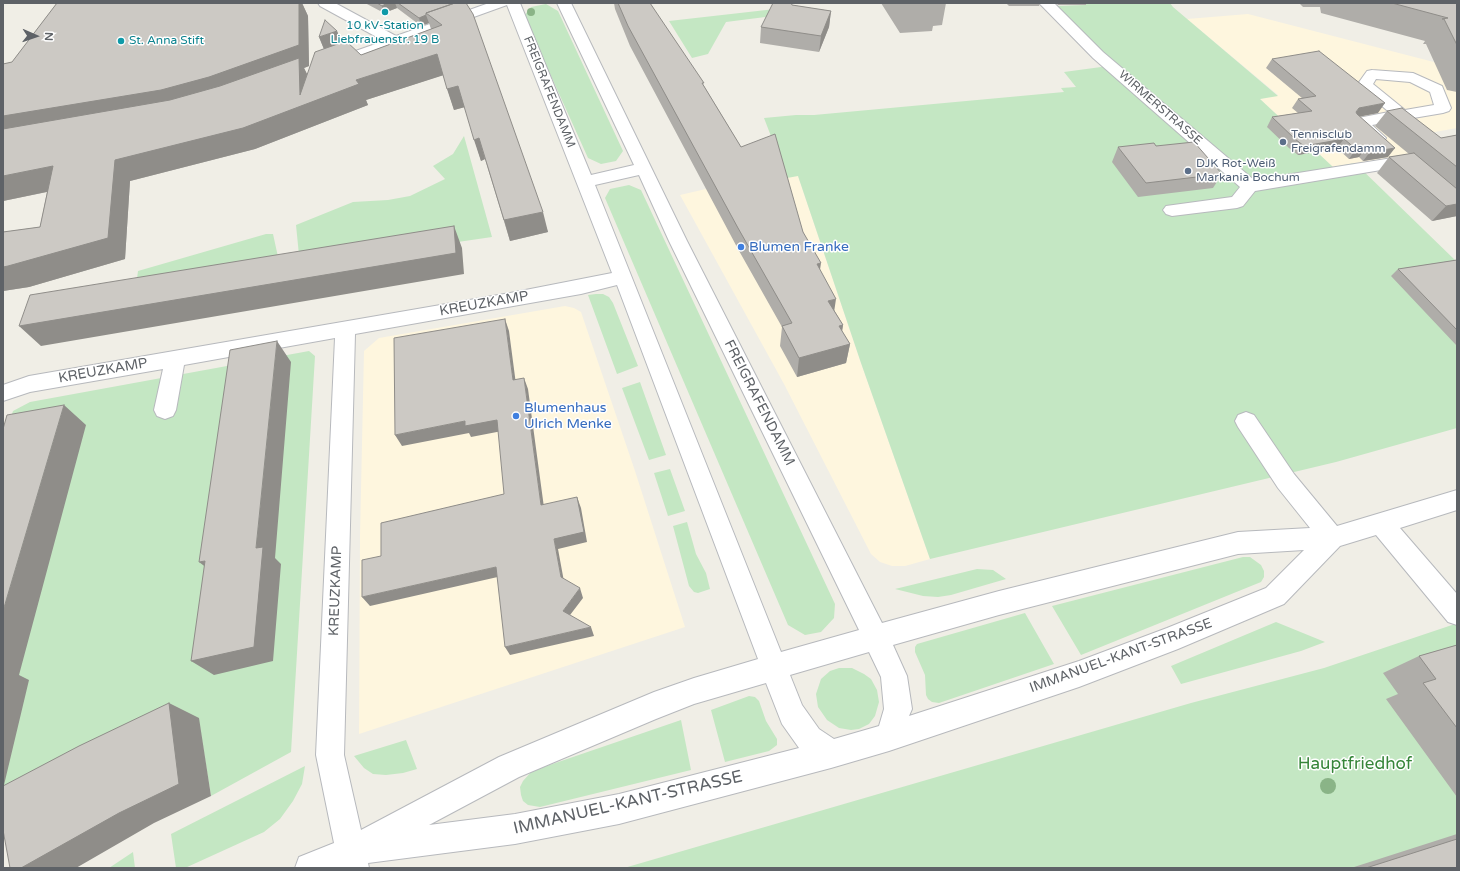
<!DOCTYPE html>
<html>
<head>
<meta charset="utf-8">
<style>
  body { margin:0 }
  #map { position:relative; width:1460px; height:871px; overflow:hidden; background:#f0eee6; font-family:"Varela Round",sans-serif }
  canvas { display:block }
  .frame { position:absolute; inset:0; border:4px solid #5e6267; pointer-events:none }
  .north { position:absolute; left:16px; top:16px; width:40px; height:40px; -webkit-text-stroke:3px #fff; paint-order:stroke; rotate:92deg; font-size:11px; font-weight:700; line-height:16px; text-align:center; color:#5e6267 }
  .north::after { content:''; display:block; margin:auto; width:14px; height:18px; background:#5e6267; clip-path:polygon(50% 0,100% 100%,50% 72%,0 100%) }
</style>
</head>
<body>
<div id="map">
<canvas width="1460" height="871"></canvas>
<div class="frame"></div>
<div class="north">N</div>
</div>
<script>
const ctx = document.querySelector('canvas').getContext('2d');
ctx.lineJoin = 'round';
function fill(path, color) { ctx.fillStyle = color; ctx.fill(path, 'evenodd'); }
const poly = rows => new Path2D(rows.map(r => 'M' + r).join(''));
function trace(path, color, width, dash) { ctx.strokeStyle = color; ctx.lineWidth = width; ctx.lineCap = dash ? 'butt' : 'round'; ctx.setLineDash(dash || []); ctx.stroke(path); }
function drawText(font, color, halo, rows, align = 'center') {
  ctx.font = font + ' "Varela Round",sans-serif'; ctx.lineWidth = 3; ctx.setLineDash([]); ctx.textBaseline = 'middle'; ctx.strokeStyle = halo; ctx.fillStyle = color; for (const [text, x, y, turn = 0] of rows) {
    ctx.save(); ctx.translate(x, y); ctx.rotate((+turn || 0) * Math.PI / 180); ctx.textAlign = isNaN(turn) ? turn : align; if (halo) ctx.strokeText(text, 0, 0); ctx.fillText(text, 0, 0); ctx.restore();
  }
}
const commercial = poly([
  [1248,14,1457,68,1457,128,1396,139,1414,154,1333,167,1260,99,1278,95,1187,19],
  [779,172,798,176,861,363,930,559,905,566,892,566,880,562,871,554,784,384,680,195],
  [565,306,574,308,581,312,635,471,685,627,359,734,360,536,364,351,379,338]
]);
const green = poly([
  [1085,3,1170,3,1173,7,1278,96,1260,99,1333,167,1355,163,1457,262,1457,428,1336,462,930,559,861,363,798,176,787,178,764,118,796,115,814,115,1064,92,1061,88,1076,87,1064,72,1116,65,1055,6,1085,5],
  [546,4,558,11,623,151,616,161,601,164,588,158,524,16,531,7],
  [784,8,781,15,726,22,708,54,692,58,669,21],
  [464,136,492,237,300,265,296,225,353,202,388,200,410,196,445,179,433,166,453,154],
  [629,185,641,190,835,604,834,618,821,632,805,635,788,625,605,198,610,189],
  [266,234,273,234,280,266,135,293,138,271],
  [596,294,603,294,609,297,613,303,638,366,617,374,588,295],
  [309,351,315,356,291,752,211,796,200,728,43,810,3,833,3,440,13,411,30,402],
  [640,382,666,455,649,460,622,388],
  [670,469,685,511,668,516,654,473],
  [687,522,696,554,706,573,710,589,698,593,694,592,689,586,673,526],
  [1243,557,1250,557,1261,565,1264,571,1264,577,1261,582,1081,655,1052,606],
  [977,569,993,570,1006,579,951,595,938,597,923,596,895,589],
  [1025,613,1054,664,939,703,932,702,928,699,926,695,925,675,915,652,915,647,917,644],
  [1276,622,1325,642,1301,651,1181,684,1171,666],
  [1455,624,1457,626,1457,868,624,868,1191,703,1324,668],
  [839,668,852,668,864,674,871,679,877,690,879,702,875,716,869,724,859,729,851,730,839,728,827,720,818,707,816,694,821,679,830,671],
  [749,696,755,697,759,701,766,721,777,739,777,745,769,751,725,762,711,710],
  [681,720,691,770,540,807,528,805,523,801,521,795,520,787,523,781,532,771],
  [406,740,417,769,403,773,386,775,373,774,364,768,354,756],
  [305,766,302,784,293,801,280,819,264,832,185,868,176,868,171,834],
  [133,852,135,868,109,868]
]);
const minor = poly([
  [318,3,335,3,396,36,489,3,520,3,591,175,634,165,557,3,571,3,687,241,882,623,999,591,1238,532,1310,528,1278,488,1238,427,1235,421,1238,415,1246,412,1254,415,1294,474,1337,526,1457,490,1457,510,1400,528,1457,594,1457,625,1448,622,1376,535,1340,546,1284,604,1178,649,1079,687,889,751,831,768,619,824,515,844,368,863,369,868,295,868,299,857,334,843,316,755,335,338,184,365,176,410,173,416,165,419,157,416,154,410,163,369,30,392,3,401,3,385,29,376,510,293,612,273,507,5,332,68,327,67,325,64,327,61,384,41,320,6,318,3],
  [639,175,669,241,859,630,781,652,595,185,639,175],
  [617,285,758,659,694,678,654,692,499,757,361,830,344,755,355,334,581,294,617,285],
  [1304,550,1266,588,1167,628,1079,661,909,716,912,709,907,676,893,645,999,615,1238,554,1304,550],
  [869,652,881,677,884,709,879,726,834,739,819,729,802,705,790,675,869,652],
  [766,683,782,724,799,748,619,794,515,814,429,825,519,777,656,719,694,704,766,683],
  [1039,3,1054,3,1103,52,1254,180,1405,156,1411,157,1413,161,1411,165,1255,191,1243,206,1237,208,1172,216,1166,214,1163,210,1166,206,1232,197,1240,187,1093,58,1039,3],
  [1372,70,1413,73,1442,86,1451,108,1449,111,1443,113,1372,125,1386,138,1384,141,1378,143,1372,141,1351,122,1353,119,1389,112,1357,85,1367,71,1372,70],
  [1376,79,1410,82,1430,92,1434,105,1405,110,1373,84,1376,79]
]);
const trees = [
  [531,12,4],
  [1328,786,8]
];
const wall = poly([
  [57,3,302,3,308,16,309,66,304,68,307,74,324,49,319,37,337,31,342,43,361,55,431,29,429,23,421,26,397,8,384,13,365,3,466,3,548,232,510,241,485,159,481,161,465,107,454,110,443,75,366,100,368,105,255,149,130,181,125,259,29,287,3,291,3,232,40,227,47,192,3,201,3,64,12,62],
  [614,3,650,3,704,86,741,147,803,232,820,271,834,310,843,325,842,331,850,344,846,363,797,377,780,346,782,327,738,249,630,46,615,9],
  [881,3,946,3,942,25,933,26,932,31,900,33],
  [1006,3,1040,3,1039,6,1009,6],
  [1056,3,1086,3,1086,5,1058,5],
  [1299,3,1457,3,1457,92,1447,90,1426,44,1423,44,1425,41,1321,13,1320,7,1303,7],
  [792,5,831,11,829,27,819,52,760,43,761,27],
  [1272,59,1378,113,1359,116,1388,157,1363,161,1359,157,1349,159,1337,148,1298,155,1289,148,1267,127,1272,117,1298,113,1292,108,1298,99,1302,98,1266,68],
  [1387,111,1441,138,1457,135,1457,216,1432,221,1377,173,1389,157,1409,154,1375,126],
  [1118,147,1222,174,1213,188,1138,197,1112,162],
  [1457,260,1457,346,1391,276,1398,269],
  [1457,645,1457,797,1386,699,1398,694,1383,673,1419,656],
  [1457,834,1457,868,1351,868]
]);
const shadedWall = poly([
  [299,3,302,3,308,16,309,66,304,68,309,78,356,80,437,54,444,75,366,100,368,105,255,149,130,181,125,259,29,287,3,291,3,267,115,160,3,140,3,116],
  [387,3,395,3,397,8,384,13,382,6],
  [831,11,829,27,819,52,821,36],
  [426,15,429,23,421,26,419,18],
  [337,31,346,53,328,59,319,37],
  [458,86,465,107,454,110,447,89],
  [1385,103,1378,113,1353,118,1359,108],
  [479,138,485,159,481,161,474,140],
  [1344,139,1337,148,1298,155,1304,146],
  [1366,148,1359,157,1349,159,1356,149],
  [1395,148,1388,157,1363,161,1370,152],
  [53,166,70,187,3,201,3,176],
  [1457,204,1457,216,1432,221,1446,206],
  [543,212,548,232,510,241,504,220],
  [454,226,462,248,464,274,41,346,19,326],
  [821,263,818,283,817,264],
  [836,299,833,319,828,301],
  [505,319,509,331,517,392,513,380],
  [843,325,840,344,839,326],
  [277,341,291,362,275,558,281,564,273,661,214,675,191,661,256,548],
  [850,344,846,363,797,377,799,358],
  [524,378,528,389,545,515,541,505],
  [64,405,86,425,19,675,29,680,4,785,3,785,3,611],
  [497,420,502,431,471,437,469,433,402,446,395,435,465,421],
  [577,497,581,508,587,542,558,549,565,587,561,577,554,539],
  [205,561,220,578,199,562],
  [496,567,502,576,370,606,362,597],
  [580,588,583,598,567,619,563,611],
  [591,627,594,636,510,655,505,647],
  [169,703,199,718,211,796,154,823,76,868,21,868]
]);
const building = poly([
  [57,3,299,3,299,45,209,77,161,90,3,116,3,64,12,62,57,3],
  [377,3,387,3,382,6,377,3],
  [398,3,455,3,426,13,426,15,419,18,398,3],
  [455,3,466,3,473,14,543,212,504,220,479,138,474,140,458,86,447,89,437,54,356,80,359,84,243,128,115,160,108,238,8,266,3,267,3,232,40,227,53,166,3,176,3,129,170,100,220,86,299,58,300,95,315,52,346,41,361,55,442,25,426,13,455,3],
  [618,3,650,3,704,83,702,83,741,147,775,134,803,232,821,263,817,264,836,299,828,301,843,325,839,326,850,344,799,358,782,326,792,323,738,228,628,26,618,3],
  [773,3,791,3,792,5,831,11,821,36,761,27,773,3],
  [1392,3,1457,3,1457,45,1444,19,1442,19,1448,18,1392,3],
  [325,20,337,31,319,37,325,20],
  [1319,51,1385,103,1359,108,1356,112,1357,114,1395,148,1370,152,1366,148,1356,149,1344,139,1304,146,1295,139,1272,117,1312,111,1298,99,1316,96,1272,59,1319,51],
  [1402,108,1441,138,1457,135,1457,167,1387,111,1402,108],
  [1194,142,1222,174,1146,183,1118,147,1154,143,1156,146,1194,142],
  [1414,153,1457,189,1457,204,1446,206,1389,157,1414,153],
  [454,226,456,253,19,326,30,295,454,226],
  [1457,260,1457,330,1398,269,1457,260],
  [505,319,513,380,524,378,541,505,577,497,584,532,554,539,561,577,580,588,563,611,591,627,505,647,496,567,362,597,362,560,381,556,381,523,504,494,497,420,465,426,465,421,395,435,394,338,505,319],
  [277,341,256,548,263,547,254,647,191,661,205,561,199,562,230,350,277,341],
  [64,405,3,611,3,429,7,415,64,405],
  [1457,645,1457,728,1423,683,1436,679,1419,656,1457,645],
  [169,703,179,784,119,813,21,868,10,868,3,830,3,786,79,746,169,703],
  [1457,839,1457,868,1366,868,1457,839]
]);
const markers = [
  [385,12,4,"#0f9aa8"],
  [121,41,4,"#0f9aa8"],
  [1283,142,4,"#5c6f8a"],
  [1188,171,4,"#5c6f8a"],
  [741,247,4,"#3f7fe0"],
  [516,416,4,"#3f7fe0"]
];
const farCulturenames = [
  ["10 kV-Station",385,26],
  ["Liebfrauenstr. 19 B",385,40],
  ["St. Anna Stift",129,41,"left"]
];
const farStreetnames = [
  ["FREIGRAFENDAMM",549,92,68],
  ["WIRMERSTRASSE",1160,108,41]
];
const farServicenames = [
  ["Tennisclub",1291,135],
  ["Freigrafendamm",1291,149],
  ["DJK Rot-Weiß",1196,164],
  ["Markania Bochum",1196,178]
];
const shopNames = [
  ["Blumen Franke",749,247],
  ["Blumenhaus",524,408],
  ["Ulrich Menke",524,424]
];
const streetNames = [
  ["KREUZKAMP",484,304,-10],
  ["KREUZKAMP",103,371,-10],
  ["FREIGRAFENDAMM",759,403,63],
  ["KREUZKAMP",336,591,-88],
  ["IMMANUEL-KANT-STRASSE",1121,656,-20]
];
const nearParknames = [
  ["Hauptfriedhof",1355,765]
];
const nearStreetnames = [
  ["IMMANUEL-KANT-STRASSE",628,803,-13]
];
fill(commercial, '#fef6de');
fill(green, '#c4e7c3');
trace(minor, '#b7b9bd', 2);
fill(minor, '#fff');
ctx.fillStyle = '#8ab487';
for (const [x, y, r] of trees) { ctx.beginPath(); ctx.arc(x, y, r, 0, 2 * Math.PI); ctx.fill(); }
fill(wall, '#afada9');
fill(shadedWall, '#8f8d89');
fill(building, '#ccc9c4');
trace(building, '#8f8d89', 1);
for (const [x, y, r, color] of markers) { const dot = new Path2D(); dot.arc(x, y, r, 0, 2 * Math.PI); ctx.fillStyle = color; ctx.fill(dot); trace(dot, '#fff', 1.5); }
drawText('12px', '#0d838f', '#fff', farCulturenames);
drawText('12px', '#5e6267', '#fff', farStreetnames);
drawText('12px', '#4e5e75', '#fff', farServicenames, 'left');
drawText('14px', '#366cbe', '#fff', shopNames, 'left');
drawText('14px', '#5e6267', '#fff', streetNames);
drawText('17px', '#368539', '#fff', nearParknames);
drawText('17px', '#5e6267', '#fff', nearStreetnames);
</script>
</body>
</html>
